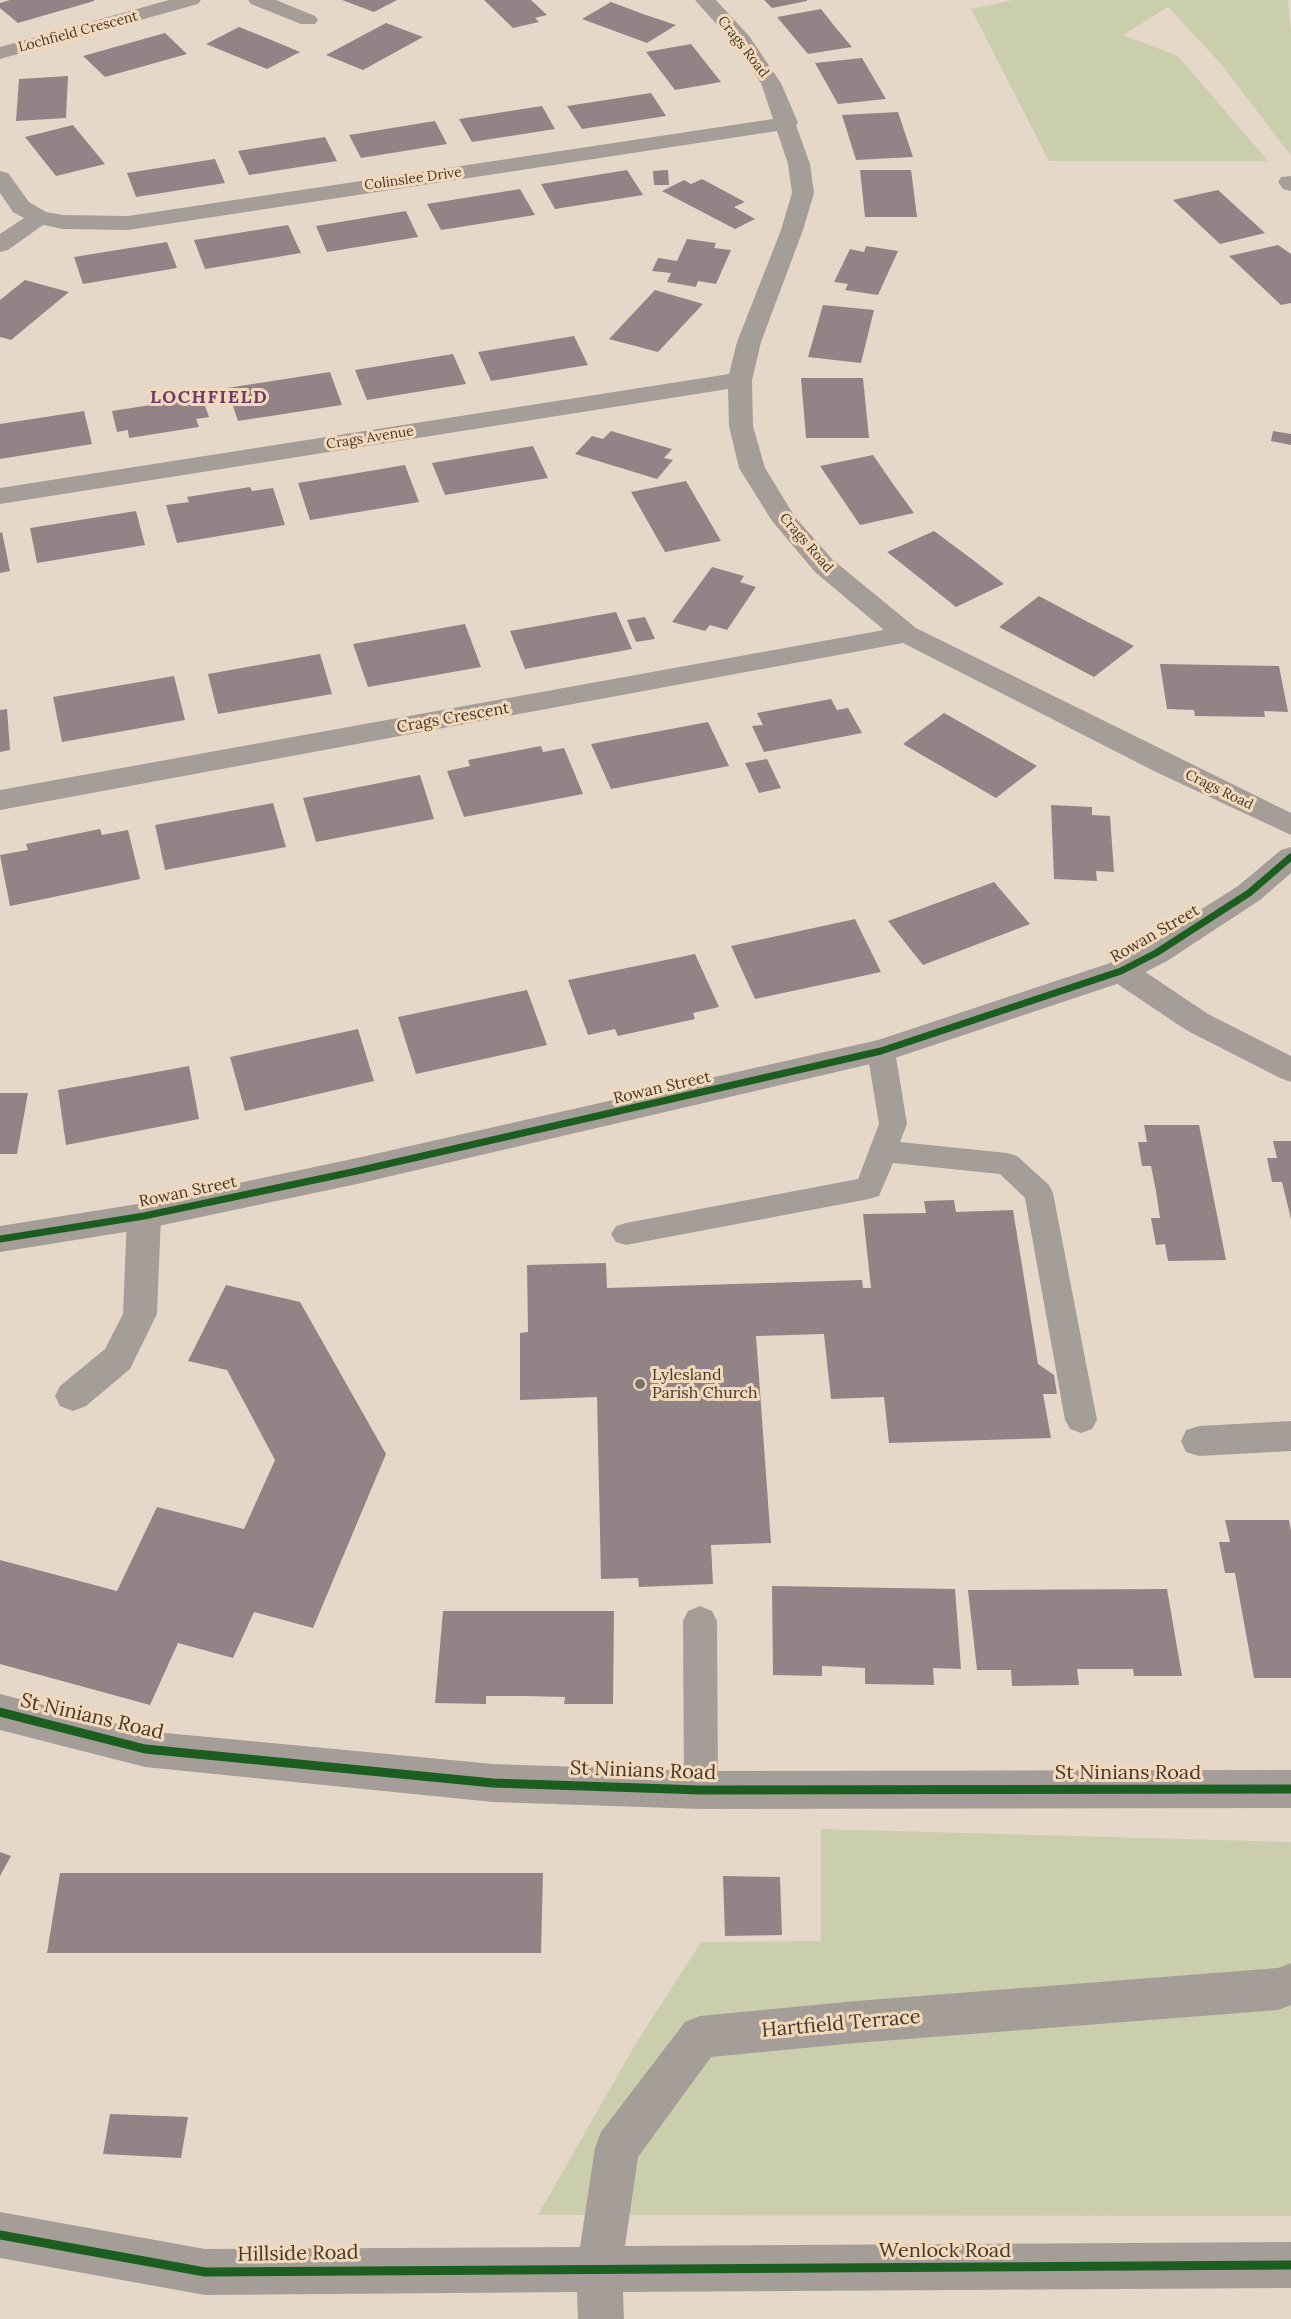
<!DOCTYPE html>
<html>
<head>
<meta charset="utf-8">
<style>
  body { margin:0 }
  canvas { display:block; background:#e6d8c8 }
</style>
</head>
<body>
<canvas width="1291" height="2319"></canvas>
<script>
const ctx = document.querySelector('canvas').getContext('2d');
ctx.lineJoin = 'round';
function fill(path, color) { ctx.fillStyle = color; ctx.fill(path, 'evenodd'); }
const poly = rows => new Path2D(rows.map(r => 'M' + r).join(''));
function trace(path, color, width, dash) { ctx.strokeStyle = color; ctx.lineWidth = width; ctx.lineCap = dash ? 'butt' : 'round'; ctx.setLineDash(dash || []); ctx.stroke(path); }
function drawText(font, color, halo, rows, align = 'center') {
  ctx.font = font + ' Lora,serif'; ctx.lineWidth = 6; ctx.setLineDash([]); ctx.textBaseline = 'middle'; ctx.strokeStyle = halo; ctx.fillStyle = color; for (const [text, x, y, turn = 0] of rows) {
    ctx.save(); ctx.translate(x, y); ctx.rotate((+turn || 0) * Math.PI / 180); ctx.textAlign = isNaN(turn) ? turn : align; if (halo) ctx.strokeText(text, 0, 0); ctx.fillText(text, 0, 0); ctx.restore();
  }
}
const green = poly([
  [1013,0,1288,0,1291,32,1291,156,1222,65,1168,7,1123,35,1178,56,1268,161,1049,161,971,9],
  [821,1829,1291,1842,1291,2216,538,2215,635,2045,701,1942,821,1941]
]);
const building = poly([
  [10,0,94,0,94,1,18,23,0,8,0,3],
  [342,0,397,0,374,12],
  [484,0,531,0,547,15,535,18,539,22,513,28],
  [764,0,807,0,807,1,772,8],
  [611,2,643,14,676,25,647,43,582,19],
  [821,9,836,28,852,47,808,54,777,17],
  [386,23,423,37,363,70,326,55],
  [239,27,269,39,300,52,267,69,206,44],
  [165,33,187,54,105,77,83,56],
  [691,44,721,82,675,90,646,52],
  [862,58,886,99,838,104,815,63],
  [68,76,66,118,16,121,19,79],
  [651,93,666,116,582,129,567,106],
  [542,106,555,129,472,142,459,119],
  [898,112,913,157,856,160,842,115],
  [435,121,447,144,361,158,349,135],
  [73,125,105,164,56,176,25,137],
  [325,137,337,161,249,175,238,151],
  [215,159,225,183,136,197,127,173],
  [627,170,643,195,555,209,541,184],
  [668,170,669,185,654,185,653,171],
  [860,170,911,170,917,217,865,217],
  [702,179,745,202,734,207,755,219,735,229,662,191,684,180,691,184],
  [520,189,535,215,441,230,427,204],
  [1218,190,1241,211,1265,233,1220,244,1173,200],
  [406,211,418,237,327,252,316,226],
  [288,225,301,253,205,269,194,240],
  [687,239,716,243,714,248,731,250,716,284,698,281,696,287,667,282,671,273,652,271,658,258,677,261],
  [167,242,177,268,83,284,74,257],
  [1278,245,1291,254,1291,303,1281,305,1229,256],
  [866,246,898,251,878,295,845,290,848,284,834,282,850,249,864,252],
  [25,280,69,292,11,340,0,337,0,300],
  [655,290,703,304,658,352,609,339],
  [823,305,874,310,861,363,808,357],
  [574,336,588,365,491,381,478,352],
  [453,354,466,384,367,400,355,370],
  [330,372,342,405,238,421,227,388],
  [801,378,863,378,869,438,806,438],
  [202,397,209,417,196,419,199,427,129,438,128,430,117,432,112,411],
  [84,411,92,444,0,459,0,424],
  [611,431,672,449,664,458,673,460,657,479,575,454,592,436,603,439],
  [1273,431,1291,434,1291,445,1271,441],
  [533,446,548,478,445,495,432,463],
  [873,455,893,484,914,513,860,525,820,466],
  [405,465,419,502,310,520,298,483],
  [686,481,721,541,665,552,631,492],
  [250,487,252,491,273,488,285,525,177,543,166,505,189,502,187,497],
  [136,511,145,545,37,563,30,528],
  [934,531,969,557,1004,584,956,607,887,552],
  [2,532,10,571,0,573,0,533],
  [712,567,744,576,740,582,756,587,727,630,710,625,705,631,672,622],
  [1039,596,1086,621,1134,646,1094,677,999,627],
  [616,612,632,649,525,669,510,631],
  [645,617,655,639,636,642,627,620],
  [465,624,481,667,368,687,353,644],
  [320,654,332,694,218,714,208,674],
  [1160,664,1279,666,1288,712,1264,711,1265,717,1195,716,1194,710,1167,709],
  [174,676,185,720,62,742,53,697],
  [831,699,837,710,848,708,862,733,764,752,752,726,763,725,757,713],
  [7,709,10,750,0,752,0,710],
  [944,713,990,739,1037,766,996,798,903,744],
  [708,722,729,766,611,789,591,744],
  [541,746,543,752,564,748,583,794,464,817,447,771,470,766,468,760],
  [767,759,781,788,759,793,745,763],
  [420,775,434,819,316,842,303,798],
  [273,803,286,847,165,870,155,825],
  [1051,805,1092,807,1092,815,1110,816,1114,872,1096,871,1097,881,1054,879],
  [100,829,102,835,128,830,140,879,10,906,0,855,28,850,26,844],
  [994,882,1030,924,923,965,888,921],
  [855,919,881,972,755,999,731,946],
  [695,954,719,1007,693,1013,695,1019,618,1036,615,1029,588,1035,568,980],
  [527,990,547,1045,416,1074,398,1017],
  [358,1029,374,1081,245,1111,230,1057],
  [189,1066,199,1119,66,1145,58,1090],
  [0,1093,28,1093,17,1154,0,1154],
  [1144,1125,1199,1125,1226,1260,1168,1261,1165,1244,1156,1245,1151,1218,1160,1218,1156,1191,1151,1166,1142,1166,1138,1142,1147,1142],
  [1273,1141,1291,1141,1291,1219,1282,1182,1272,1182,1267,1158,1277,1158],
  [954,1200,956,1212,1013,1210,1038,1364,1054,1375,1057,1394,1043,1394,1051,1438,889,1443,884,1397,831,1399,824,1334,756,1336,771,1543,711,1545,713,1584,639,1587,638,1578,601,1579,597,1397,520,1400,520,1333,528,1332,527,1265,606,1263,607,1288,862,1280,863,1288,871,1288,863,1214,926,1213,924,1201],
  [226,1285,300,1302,386,1454,313,1628,254,1612,233,1658,178,1643,150,1705,0,1664,0,1560,117,1591,157,1507,244,1529,275,1460,227,1370,188,1361],
  [1225,1520,1289,1520,1291,1531,1291,1678,1254,1678,1235,1573,1225,1573,1219,1542,1230,1542],
  [772,1586,955,1589,961,1669,933,1668,934,1685,865,1684,865,1668,822,1666,822,1676,773,1675],
  [1167,1589,1182,1676,1134,1676,1133,1669,1077,1669,1079,1685,1012,1686,1011,1670,977,1670,968,1590],
  [443,1611,614,1611,613,1704,564,1704,565,1697,524,1696,486,1696,486,1704,435,1703],
  [0,1852,11,1856,0,1876],
  [60,1873,543,1873,541,1953,47,1953],
  [723,1876,780,1877,782,1935,725,1936],
  [110,2114,188,2117,181,2158,103,2154]
]);
const service = poly([
  [881,1041,891,1044,895,1051,907,1124,900,1142,1007,1153,1017,1156,1049,1185,1053,1193,1097,1420,1092,1429,1081,1433,1070,1429,1065,1420,1025,1198,1000,1174,893,1163,879,1196,869,1199,626,1245,616,1242,611,1234,616,1226,626,1223,858,1179,879,1124,867,1051,871,1044,881,1041],
  [700,1606,712,1611,717,1621,718,1790,713,1801,701,1806,689,1801,684,1790,683,1621,688,1611,700,1606]
]);
const minor = poly([
  [169,0,201,0,198,4,0,59,0,47,169,0],
  [248,0,276,0,315,16,318,20,315,24,301,24,251,4,248,0],
  [695,0,716,0,749,36,781,83,798,123,796,125,810,164,814,193,803,230,761,342,752,380,753,426,765,468,795,517,833,560,916,628,1291,813,1291,835,1156,772,903,643,0,810,0,790,884,630,815,572,772,521,739,468,729,426,728,389,0,504,0,488,729,374,737,342,781,230,792,193,788,164,777,131,128,230,63,229,43,225,8,250,0,252,0,234,24,218,13,212,0,193,0,171,8,173,29,202,46,212,63,215,128,216,773,119,761,83,734,44,695,0],
  [1291,176,1291,191,1283,189,1278,182,1281,177,1291,176],
  [1121,960,1132,963,1208,1014,1291,1056,1291,1082,1280,1078,1186,1030,1110,979,1106,971,1110,963,1121,960],
  [144,1203,156,1207,161,1216,157,1314,130,1369,86,1406,73,1411,60,1406,55,1396,60,1386,105,1349,123,1314,127,1216,132,1207,144,1203],
  [1291,1421,1291,1451,1199,1456,1186,1452,1181,1441,1186,1430,1199,1426,1291,1421],
  [0,1694,145,1731,493,1764,701,1771,1291,1770,1291,1808,701,1809,493,1802,145,1767,0,1730,0,1694],
  [1291,1963,1291,2005,1278,2010,856,2043,711,2057,638,2157,625,2246,1291,2242,1291,2288,623,2292,624,2319,578,2319,577,2292,205,2295,0,2258,0,2212,205,2249,580,2247,595,2148,601,2132,685,2022,700,2016,856,2001,1278,1968,1291,1963]
]);
const tertiary = poly([
  [1291,847,1291,873,1260,900,1167,961,1132,979,892,1059,357,1184,144,1229,0,1252,0,1226,144,1203,357,1158,878,1040,1110,963,1145,945,1238,886,1281,850,1291,847]
]);
const cyclewayFar1 = poly([
  [0,1239,144,1216,357,1171,881,1051,1121,971,1156,953,1249,893,1291,857]
]);
const cycleway = poly([
  [0,1712,145,1749,493,1783,701,1790,1291,1789],
  [0,2235,205,2272,1291,2265]
]);
const markers = [
  [640,1384,6,"#7b7063"]
];
const farStreetnames = [
  ["Lochfield Crescent",78,32,-15],
  ["Crags Road",743,47,52],
  ["Colinslee Drive",413,179,-8],
  ["Crags Avenue",370,438,-9],
  ["Crags Road",806,543,49],
  ["Crags Road",1219,790,26]
];
const streetNames = [
  ["Crags Crescent",453,718,-10],
  ["Rowan Street",1155,934,-30],
  ["Rowan Street",662,1088,-13],
  ["Rowan Street",188,1192,-12]
];
const poiNames = [
  ["Lylesland",652,1375],
  ["Parish Church",652,1393]
];
const farDistrictnames = [
  ["LOCHFIELD",209,398]
];
const nearStreetnames = [
  ["St Ninians Road",92,1717,13],
  ["St Ninians Road",643,1771,2],
  ["St Ninians Road",1128,1773],
  ["Hartfield Terrace",841,2024,-5],
  ["Wenlock Road",945,2251],
  ["Hillside Road",298,2254,-1]
];
fill(green, '#caceac');
fill(building, '#928486');
fill(service, '#a59e98');
fill(minor, '#a59e98');
fill(tertiary, '#a59e98');
trace(cyclewayFar1, '#1b5e20', 7);
trace(cycleway, '#1b5e20', 9);
for (const [x, y, r, color] of markers) { const dot = new Path2D(); dot.arc(x, y, r, 0, 2 * Math.PI); ctx.fillStyle = color; ctx.fill(dot); trace(dot, '#f3d9bb', 2); }
drawText('14px', '#42382c', '#f3d9bb', farStreetnames);
drawText('16px', '#42382c', '#f3d9bb', streetNames);
drawText('16px', '#42382c', '#f3d9bb', poiNames, 'left');
ctx.letterSpacing = '1.5px';
drawText('bold 18px', '#6d3969', '#f3d9bb', farDistrictnames);
ctx.letterSpacing = '0px';
drawText('20px', '#42382c', '#f3d9bb', nearStreetnames);
</script>
</body>
</html>
